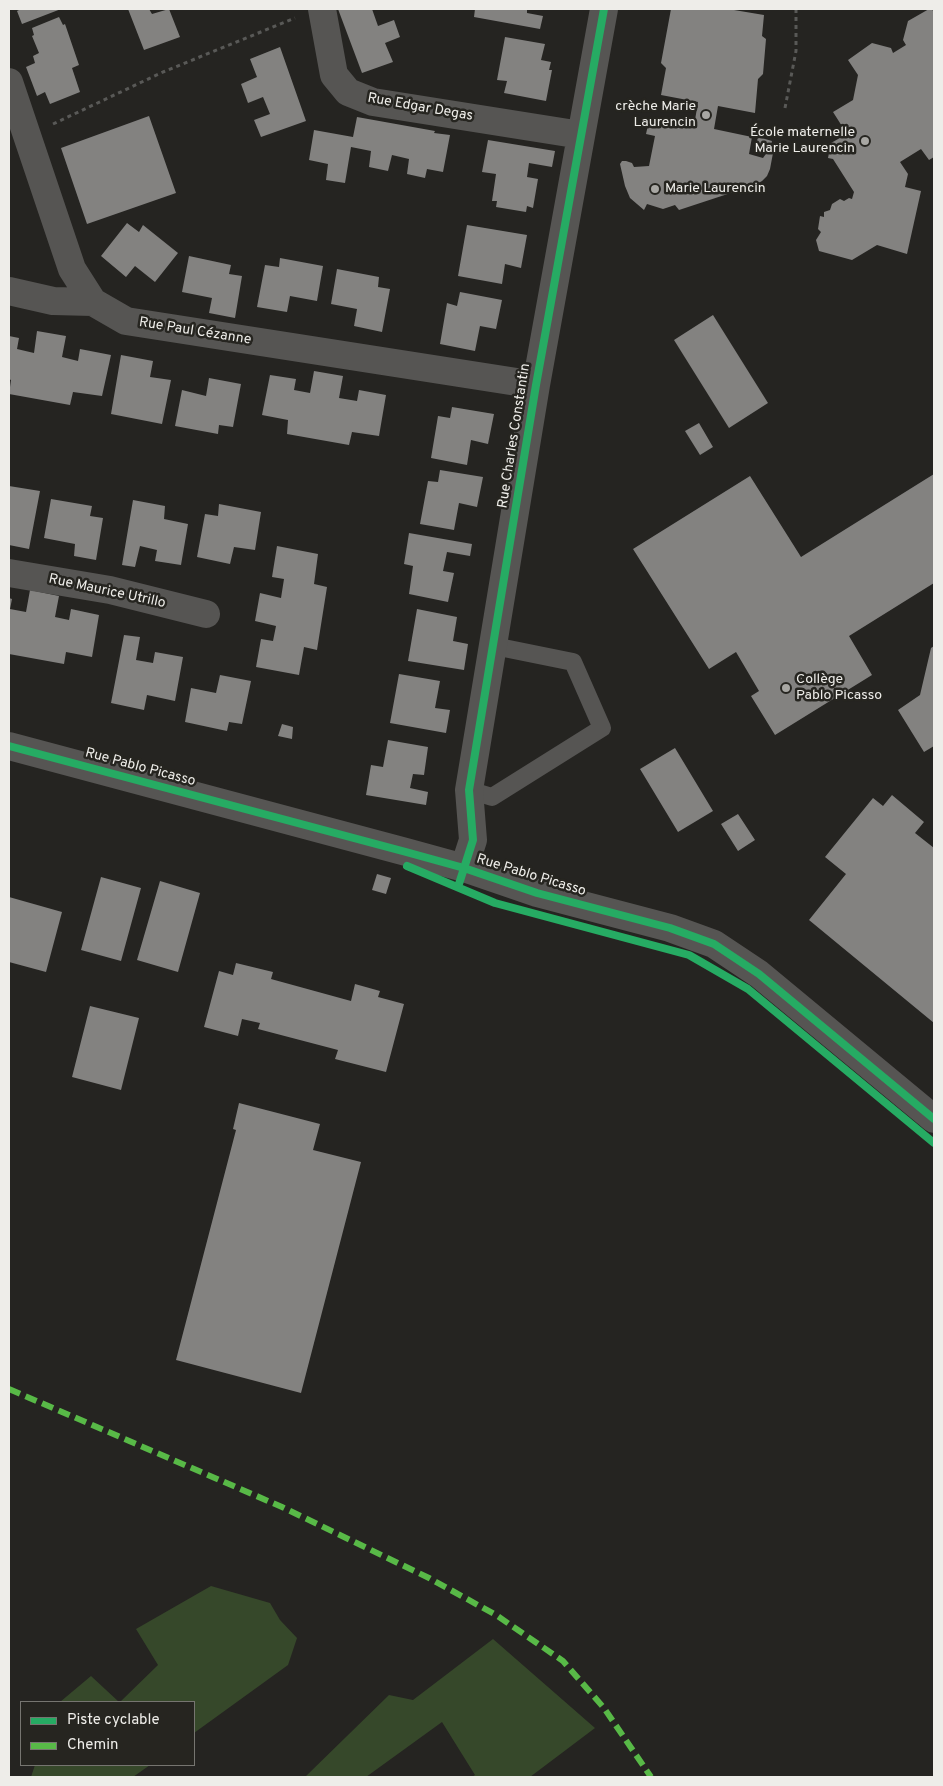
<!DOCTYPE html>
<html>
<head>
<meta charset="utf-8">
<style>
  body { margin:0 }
  #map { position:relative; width:943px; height:1786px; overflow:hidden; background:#252421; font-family:Overpass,sans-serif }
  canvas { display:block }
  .frame { position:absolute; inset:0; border:10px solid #eeede9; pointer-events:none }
  .legend { position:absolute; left:20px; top:1701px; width:175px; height:65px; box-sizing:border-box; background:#262520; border:1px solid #767570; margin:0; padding:6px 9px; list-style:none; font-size:15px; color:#eeede9 }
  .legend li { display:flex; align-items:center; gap:10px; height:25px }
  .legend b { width:25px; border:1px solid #767570 }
</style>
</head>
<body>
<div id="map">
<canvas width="943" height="1786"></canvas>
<div class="frame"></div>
<ul class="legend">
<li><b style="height:6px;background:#26ab63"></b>Piste cyclable</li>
<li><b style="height:6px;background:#58b947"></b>Chemin</li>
</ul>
</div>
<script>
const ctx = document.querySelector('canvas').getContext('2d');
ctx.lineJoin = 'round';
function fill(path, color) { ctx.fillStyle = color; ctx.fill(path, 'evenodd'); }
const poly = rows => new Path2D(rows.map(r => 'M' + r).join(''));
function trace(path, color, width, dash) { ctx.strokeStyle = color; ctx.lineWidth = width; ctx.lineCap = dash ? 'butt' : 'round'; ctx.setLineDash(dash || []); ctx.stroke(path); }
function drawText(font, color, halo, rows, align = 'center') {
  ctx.font = font + ' Overpass,sans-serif'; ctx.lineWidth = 5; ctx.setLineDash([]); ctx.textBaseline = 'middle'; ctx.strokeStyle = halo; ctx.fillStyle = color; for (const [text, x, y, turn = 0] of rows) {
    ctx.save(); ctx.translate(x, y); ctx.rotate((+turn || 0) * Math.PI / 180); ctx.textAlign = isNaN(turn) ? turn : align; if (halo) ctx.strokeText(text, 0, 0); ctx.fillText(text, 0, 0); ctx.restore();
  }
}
const green = poly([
  [211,1586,270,1603,280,1620,297,1638,288,1665,194,1733,194,1702,120,1702,158,1665,136,1629],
  [493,1639,595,1728,530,1777,472,1777,475,1775,442,1722,366,1777,305,1777,389,1695,413,1700],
  [91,1676,119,1702,60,1702],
  [35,1765,150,1765,133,1777,31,1777]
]);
const building = poly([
  [21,9,61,9,22,24,17,11],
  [128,9,149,9,152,14,169,9,180,37,144,50],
  [338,9,372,9,378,26,394,20,400,37,385,43,393,62,362,73],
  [475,9,527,9,527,13,543,16,540,29,474,17],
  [671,9,728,9,764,15,762,36,766,39,763,74,758,79,755,113,718,106,714,129,752,137,749,154,763,158,768,151,755,149,758,137,772,141,769,152,773,153,770,169,767,176,762,181,755,185,679,210,675,205,663,209,647,204,644,210,630,198,625,186,620,164,622,161,626,161,632,163,634,167,649,166,655,136,646,134,648,125,657,127,658,123,679,127,682,123,694,126,698,102,661,95,666,68,661,63],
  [929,9,932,9,934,13,934,157,929,160,921,149,900,162,908,174,905,187,921,191,907,254,877,245,852,260,819,251,816,240,821,232,818,229,820,216,824,217,824,212,830,210,832,204,840,199,844,201,849,198,852,199,854,192,833,159,828,158,831,143,847,134,833,112,853,100,858,75,848,60,872,43,891,48,893,53,906,45,903,40,908,21],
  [59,17,63,25,65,24,79,65,72,68,80,92,50,104,45,92,37,96,26,67,35,63,33,56,39,53,32,36,34,35,32,28],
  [505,37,545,44,541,60,551,62,549,70,552,70,546,101,504,93,507,81,497,80],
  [280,47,306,121,261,137,254,120,270,114,263,97,248,103,241,84,257,77,250,59],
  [149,116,176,193,87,224,61,148],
  [357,117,435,131,434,133,450,135,443,172,427,169,425,178,407,174,409,159,392,155,388,171,369,167,371,151,351,147,345,183,326,180,328,164,309,160,314,130,353,137],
  [488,140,555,151,552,167,529,163,527,177,538,179,533,208,527,206,526,212,496,207,497,201,492,201,496,174,482,172],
  [127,223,139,232,143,225,178,253,155,282,135,266,126,277,101,256],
  [467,225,527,235,521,268,505,264,502,284,458,276],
  [189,256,231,265,229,274,242,276,235,318,209,313,212,298,182,292],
  [280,258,323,266,317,301,290,296,287,312,257,307,265,265,279,267],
  [337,269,379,277,378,287,390,289,382,332,354,326,357,309,331,304],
  [460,292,502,300,496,329,480,326,475,351,440,344,447,303,457,306],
  [713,315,768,403,729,428,674,340],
  [37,331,66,336,62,357,78,361,80,349,111,355,102,396,73,392,70,405,9,394,11,380,9,379,9,336,19,338,17,349,34,353],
  [121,355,153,361,150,377,171,380,162,424,111,414],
  [314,371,343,376,339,398,357,401,359,390,386,395,379,436,352,432,349,445,287,434,288,420,262,415,270,375,296,379,294,390,310,393],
  [209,378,241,384,233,427,219,425,218,434,175,426,182,390,206,396],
  [452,407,494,414,488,444,471,440,467,465,431,458,438,416,450,418],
  [699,423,713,447,700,455,685,431],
  [440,470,483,477,477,507,459,503,454,530,420,524,428,481,438,482],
  [934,474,934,583,849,636,872,675,775,735,751,696,759,691,736,652,709,669,633,549,750,476,801,557],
  [9,486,40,491,29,549,9,545],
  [51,499,92,506,90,516,103,518,96,560,74,556,75,544,44,538],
  [133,500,165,506,164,519,188,524,181,565,155,561,157,550,140,546,135,567,122,565],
  [219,504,261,512,255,550,234,547,230,564,197,557,205,514,218,516],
  [409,533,472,544,470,556,447,552,443,571,454,573,448,602,409,594,413,566,404,564],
  [277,546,318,554,314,584,327,587,317,650,304,647,299,675,256,667,261,639,273,641,276,626,255,621,260,593,281,598,284,579,272,577],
  [30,590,59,596,55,617,69,620,71,609,99,615,92,657,66,652,64,664,9,654,9,598,12,599,10,609,26,612],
  [417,609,457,617,453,641,468,644,464,670,408,661],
  [124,635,140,637,136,660,153,663,155,652,183,657,175,701,147,695,144,710,111,703],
  [934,646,934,746,924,752,898,710,920,695,931,648],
  [399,674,440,681,435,708,450,710,446,733,390,723],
  [220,675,251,681,242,724,229,722,227,731,185,722,191,688,216,693],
  [282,724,293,727,292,739,278,736],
  [388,740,428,747,424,775,413,774,410,788,428,792,426,805,366,795,371,765,383,767],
  [675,748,713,811,678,832,640,769],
  [892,795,924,822,915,833,934,848,934,1023,809,920,846,874,825,857,873,798,883,806],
  [738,814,755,840,738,851,721,824],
  [377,874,391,878,386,894,372,890],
  [101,877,141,888,121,961,81,950],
  [160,881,200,893,178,972,137,960],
  [9,897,62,912,46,972,9,962],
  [236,963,273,972,271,979,351,1001,355,984,380,991,378,997,404,1004,386,1072,335,1059,338,1050,258,1029,260,1023,242,1019,238,1036,204,1027,219,971,233,975],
  [90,1006,139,1018,121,1090,72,1077],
  [239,1103,320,1124,313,1150,361,1162,301,1393,176,1360,236,1130,233,1129]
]);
const path = poly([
  [785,108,796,51,796,9],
  [53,124,163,72,295,18]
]);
const lane = poly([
  [469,790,492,797,602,728,573,662,494,646]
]);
const street = poly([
  [322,9,334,75,348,92,373,102,581,135],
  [9,82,72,269,93,302,126,321,536,385],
  [9,291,53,301,93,302],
  [9,573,110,590,206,614],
  [9,746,406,852,464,868,537,893,670,928,714,944,759,974,934,1119],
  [464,868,473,840,469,790,536,385,604,9]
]);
const quiet = poly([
  [9,1389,282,1507,429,1578,496,1615,563,1661,604,1708,651,1777]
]);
const cycleway = poly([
  [9,746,406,852,464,868,537,893,670,928,714,944,759,974,934,1119],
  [407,866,495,903,689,955,748,989,934,1143],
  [458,887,473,840,469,790,536,385,604,9]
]);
const markers = [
  [706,115,5,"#a8a7a3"],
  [865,141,5,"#a8a7a3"],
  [655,189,5,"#a8a7a3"],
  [786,688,5,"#a8a7a3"]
];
const poiNames = [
  ["crèche Marie",696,107],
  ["Laurencin",696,123],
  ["École maternelle",855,133],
  ["Marie Laurencin",855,149],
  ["Marie Laurencin",665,189,"left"],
  ["Collège",796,680,"left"],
  ["Pablo Picasso",796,696,"left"]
];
const streetNames = [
  ["Rue Edgar Degas",420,108,10],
  ["Rue Paul Cézanne",195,332,9],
  ["Rue Charles Constantin",515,436,-81],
  ["Rue Maurice Utrillo",107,592,12],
  ["Rue Pablo Picasso",140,768,15],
  ["Rue Pablo Picasso",531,876,17]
];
fill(green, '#36482a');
fill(building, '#838280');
trace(path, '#595957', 3, [4, 4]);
trace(lane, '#565553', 18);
trace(street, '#565553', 28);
trace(quiet, '#58b947', 6, [12, 6]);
trace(cycleway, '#26ab63', 8);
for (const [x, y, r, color] of markers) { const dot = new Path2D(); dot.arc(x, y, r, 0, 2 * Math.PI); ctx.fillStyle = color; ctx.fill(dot); trace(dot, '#262520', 2); }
drawText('14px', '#eeede9', '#262520', poiNames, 'right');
drawText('14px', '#eeede9', '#262520', streetNames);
</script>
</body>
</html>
